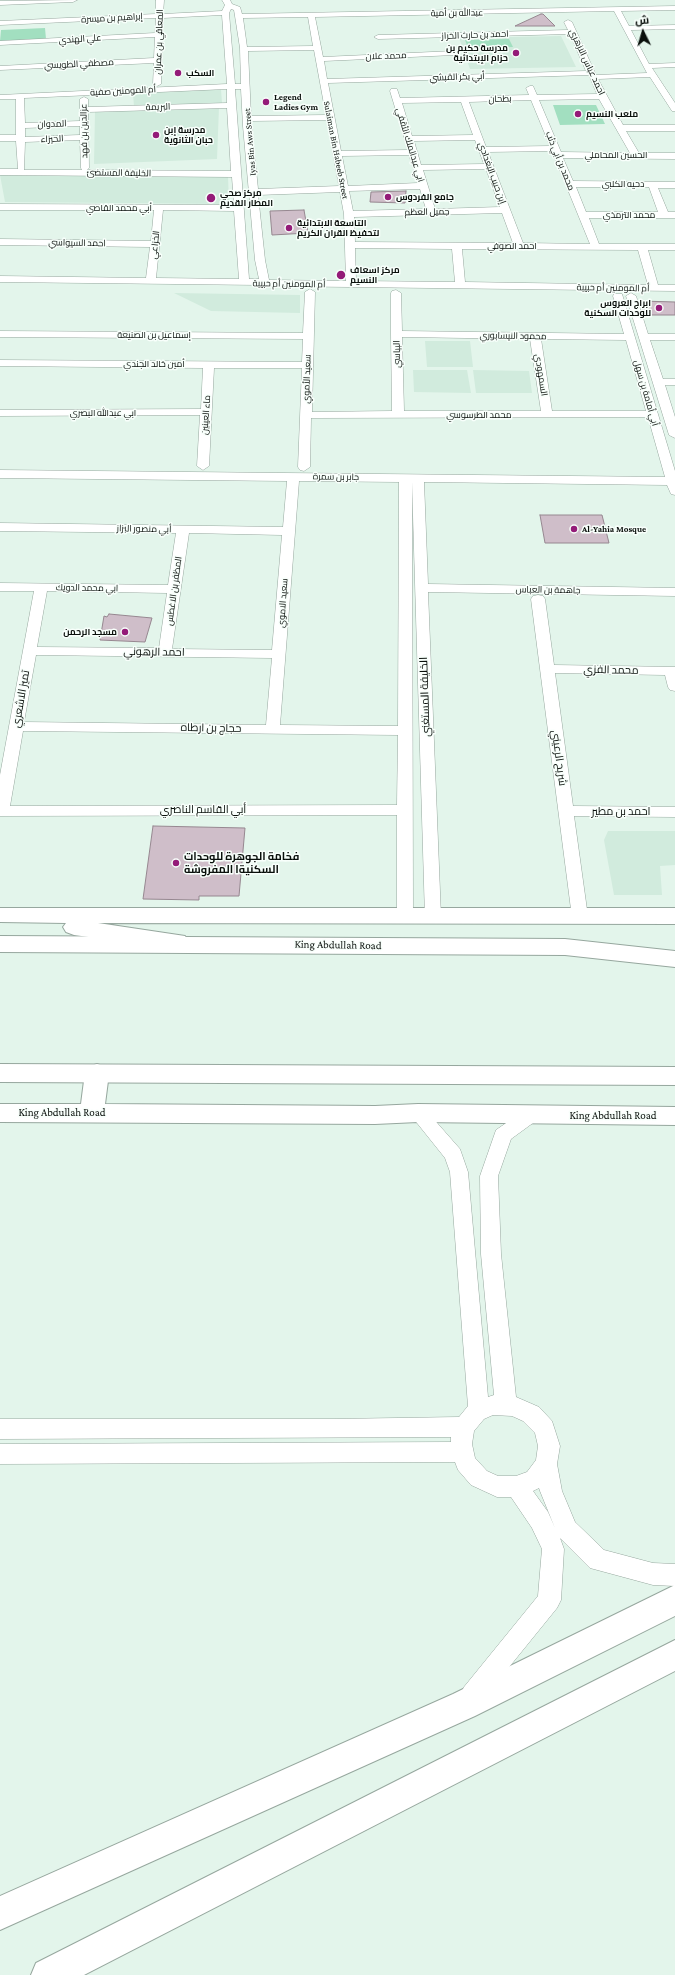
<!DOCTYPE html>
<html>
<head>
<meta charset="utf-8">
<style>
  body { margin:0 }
  #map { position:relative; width:675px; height:1975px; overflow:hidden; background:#e3f5eb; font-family:"Crimson Pro",Cairo,serif }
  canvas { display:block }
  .north { position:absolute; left:623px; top:12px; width:40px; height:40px; -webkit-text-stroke:3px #f8fffb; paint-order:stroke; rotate:355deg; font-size:11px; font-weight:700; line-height:16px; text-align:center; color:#090f0b }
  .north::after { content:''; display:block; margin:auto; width:14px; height:18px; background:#090f0b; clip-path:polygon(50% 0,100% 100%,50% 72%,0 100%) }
</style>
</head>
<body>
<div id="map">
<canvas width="675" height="1975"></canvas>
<div class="north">ش</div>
</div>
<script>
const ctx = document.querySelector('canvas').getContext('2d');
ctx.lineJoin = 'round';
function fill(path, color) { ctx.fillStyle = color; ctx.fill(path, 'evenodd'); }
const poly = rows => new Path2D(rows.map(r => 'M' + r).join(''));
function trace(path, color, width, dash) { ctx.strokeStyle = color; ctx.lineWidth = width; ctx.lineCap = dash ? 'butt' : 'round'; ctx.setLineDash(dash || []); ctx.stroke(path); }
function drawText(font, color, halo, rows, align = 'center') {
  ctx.font = font + ' "Crimson Pro",Cairo,serif'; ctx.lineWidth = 3; ctx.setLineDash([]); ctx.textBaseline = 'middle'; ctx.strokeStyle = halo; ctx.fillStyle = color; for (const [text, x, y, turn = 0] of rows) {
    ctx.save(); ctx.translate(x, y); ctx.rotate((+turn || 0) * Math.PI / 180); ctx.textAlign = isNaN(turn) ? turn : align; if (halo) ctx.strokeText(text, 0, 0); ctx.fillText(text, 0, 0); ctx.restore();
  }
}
const built = poly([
  [561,36,576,67,470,69,459,38],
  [221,89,222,103,134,107,133,93],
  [219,107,217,159,94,164,95,112],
  [0,175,228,176,229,204,5,202],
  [174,293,300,295,300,313,211,311],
  [425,341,470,341,473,367,427,367],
  [413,370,467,370,471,393,414,392],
  [473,370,529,371,532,393,476,393],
  [608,831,675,831,675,865,660,866,662,895,614,895,604,840]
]);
const green = poly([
  [45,28,46,39,0,41,1,30],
  [509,39,513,47,468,48,465,40],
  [553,105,596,105,605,124,560,125]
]);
const building = poly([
  [541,14,543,14,555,26,515,26,541,14],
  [406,191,405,203,370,202,371,192,406,191],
  [304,210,308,233,272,235,270,211,304,210],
  [641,301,675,302,675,315,644,315,641,301],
  [540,515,602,515,609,543,545,543,540,515],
  [109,614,152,618,145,642,100,640,104,616,107,617,109,614],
  [153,826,245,828,239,896,199,896,199,900,143,899,153,826]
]);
const street = poly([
  [77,0,73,2,0,5,0,1,77,0],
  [156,0,164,0,163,14,222,11,225,5,222,0,230,0,232,4,240,7,242,14,675,6,675,10,621,11,629,26,675,25,675,29,631,30,649,64,675,63,675,67,652,68,675,103,675,111,672,111,650,77,598,79,623,125,675,125,675,131,626,131,639,153,675,153,675,159,563,158,573,181,675,182,675,188,658,188,668,212,675,212,675,218,589,218,599,244,675,244,675,250,648,250,658,285,675,285,675,291,269,286,265,287,261,285,0,282,0,276,146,278,150,247,0,245,0,239,151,241,154,210,0,210,0,204,234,205,232,177,0,175,0,169,18,169,16,141,0,141,0,135,16,135,16,99,0,99,0,95,227,84,222,15,163,18,161,84,157,86,153,84,154,63,0,70,0,66,154,58,155,37,0,45,0,41,155,33,156,18,0,25,0,21,156,14,156,0],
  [231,9,234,10,235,16,240,48,241,84,235,84,229,13,231,9],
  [614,11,647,73,596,75,572,22,568,20,564,22,568,30,378,35,374,37,378,39,570,34,586,71,327,79,324,61,454,55,458,53,454,51,323,57,315,17,614,11],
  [308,17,313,46,247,47,243,18,308,17],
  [314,50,326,115,251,116,248,51,314,50],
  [589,75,597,94,537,95,533,86,530,86,526,88,529,95,400,98,397,89,391,89,390,91,408,150,341,151,328,83,589,75],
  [227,89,227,103,88,107,88,99,84,97,80,99,80,121,25,123,24,98,227,89],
  [235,89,241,89,243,126,255,260,259,279,249,279,235,89],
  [599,99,630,153,561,152,539,100,599,99],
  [531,100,550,146,486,147,469,102,531,100],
  [461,102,473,135,412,136,402,103,461,102],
  [227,108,231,171,87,170,89,168,88,112,227,108],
  [327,120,339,186,258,189,251,121,327,120],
  [80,126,80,135,25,137,25,128,80,126],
  [80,140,81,168,82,170,24,170,25,142,80,140],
  [475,140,484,164,421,165,414,141,475,140],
  [552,151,590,244,523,243,488,152,552,151],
  [409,155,418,183,348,186,342,156,409,155],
  [486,169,500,207,435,209,423,170,486,169],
  [576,187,649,187,658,212,586,212,576,187],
  [420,189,426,209,353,211,349,191,420,189],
  [340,192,344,214,346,281,269,280,265,260,258,195,340,192],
  [163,210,234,211,239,279,156,278,163,210],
  [502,213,513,243,355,242,354,217,502,213],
  [355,248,452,249,455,282,356,281,355,248],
  [462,249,638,250,648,285,465,282,462,249],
  [310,289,315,292,312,412,392,411,391,334,391,293,392,291,396,290,401,293,402,331,624,334,613,296,614,294,622,294,675,471,675,495,671,494,667,485,424,482,428,584,675,588,675,596,428,592,441,917,439,921,433,923,427,921,425,917,412,482,413,917,411,921,405,923,399,921,397,917,397,815,0,816,0,775,34,591,0,591,0,583,168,585,176,533,0,531,0,523,283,527,287,481,0,478,0,470,665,477,648,417,311,418,310,467,304,471,300,470,298,467,302,368,214,368,209,466,203,470,197,466,200,415,0,416,0,410,201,409,203,368,0,366,0,360,302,362,303,339,0,337,0,331,303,333,305,292,310,289],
  [402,337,530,339,541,411,404,411,402,337],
  [541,339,626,340,646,411,552,411,541,339],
  [299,481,399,482,398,726,280,725,299,481],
  [189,533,282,535,272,650,172,649,189,533],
  [47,591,167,593,159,648,37,647,47,591],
  [36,655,272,658,266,725,24,722,36,655],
  [23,731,398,735,397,805,10,806,23,731],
  [631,293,636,296,648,334,675,334,675,340,650,340,663,379,675,379,675,385,665,385,675,417,675,438,669,435,626,296,631,293],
  [538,595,543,596,545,599,554,665,675,667,675,691,670,690,668,687,665,675,555,673,573,806,675,807,675,817,574,816,588,917,586,921,580,923,574,921,572,917,531,599,533,596,538,595],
  [418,1106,424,1108,460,1149,468,1172,488,1397,494,1395,481,1254,480,1176,496,1130,525,1110,531,1108,537,1110,540,1115,537,1120,511,1139,498,1176,501,1254,516,1397,539,1407,552,1421,560,1446,557,1464,562,1491,575,1522,604,1550,653,1563,675,1564,675,1586,653,1585,590,1568,560,1538,564,1549,561,1600,557,1608,480,1703,472,1707,464,1703,460,1695,464,1687,538,1596,542,1549,532,1528,511,1497,497,1497,471,1485,458,1470,455,1462,0,1464,0,1444,451,1442,451,1437,0,1439,0,1419,335,1419,459,1417,468,1406,450,1172,445,1158,409,1113,412,1108,418,1106],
  [493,1415,512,1416,523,1421,535,1433,538,1446,536,1460,527,1472,516,1476,498,1476,487,1471,475,1458,472,1444,474,1431,484,1419,493,1415],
  [539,1488,540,1491,555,1528,548,1512,533,1491,539,1488]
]);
const secondary = poly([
  [675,1585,675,1616,475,1716,0,1930,0,1896,453,1694,675,1585],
  [675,1640,675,1671,84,1975,31,1975,36,1963,675,1640]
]);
const primary = poly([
  [0,908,675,908,675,924,98,923,185,936,188,941,185,946,177,949,74,935,66,932,63,927,66,923,0,922,0,908],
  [97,1064,105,1067,109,1073,105,1104,375,1106,418,1104,675,1107,675,1125,418,1122,375,1124,0,1122,0,1104,81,1104,85,1073,89,1067,97,1064]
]);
const highway = poly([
  [0,936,565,939,675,951,675,967,565,955,0,952,0,936],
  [0,1064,675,1067,675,1085,0,1082,0,1064]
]);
const markers = [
  [516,53,4,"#941b78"],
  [178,73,4,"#941b78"],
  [266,102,4,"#941b78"],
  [578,114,4,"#941b78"],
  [156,135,4,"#941b78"],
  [388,197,4,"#941b78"],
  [211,198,5,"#941b78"],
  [289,228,4,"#941b78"],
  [341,275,5,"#941b78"],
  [659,308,4,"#941b78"],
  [574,529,4,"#941b78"],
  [125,632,4,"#941b78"],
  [176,863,4,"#941b78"]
];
const farStreetnames = [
  ["عبدالله بن أمية",457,13,-1],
  ["إبراهيم بن ميسرة",112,18,-3],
  ["احمد بن حارث الخراز",475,35,-2],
  ["علي الهندي",80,39,-4],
  ["المعاقي بن عمران",159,42,-88],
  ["محمد علان",386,56,-2],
  ["احمد عباس الازهري",587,62,65],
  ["مصطفي الطويسي",79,64,-3],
  ["أبي بكر القبشي",457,77,-2],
  ["أم المومنين صفية",123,91,-3],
  ["بطحان",500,99,-2],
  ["البريمة",158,107,-2],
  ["المدوان",52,124,-2],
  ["عزالدين بن فهد",84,131,-91],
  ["الحيزاء",52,139,-3],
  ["Iyas Bin Aws Street",250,142,-95],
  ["ابي عبدالملك الثقفي",410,145,73],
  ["Sulaiman Bin Habeeb Street",336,150,79],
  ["الحسين المحاملي",616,155],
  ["محمد بن أبي ذئب",560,161,68],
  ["الخليفة المستضئ",119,173,1],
  ["إبن حبيب البغدادي",492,173,70],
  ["دحيه الكلبي",623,184],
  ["أبي محمد القاصي",119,208],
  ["جميل العظم",427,212,-1],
  ["محمد الترمذي",629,215],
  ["احمد السيواسي",77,243,1],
  ["الخزاعي",155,245,-84],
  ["احمد الصوفي",512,246],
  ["أم المومنين أم حبيبة",289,284,1],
  ["أم المومنين أم حبيبة",613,288,1],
  ["إسماعيل بن الصنيعة",154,335],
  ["محمود النيسابوري",513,336,1],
  ["البياسي",397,354,-91],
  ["أمين خالد الجندي",154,364],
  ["السمهودي",541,375,81],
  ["سعيد الأموي",307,379,-88],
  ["أبي أمامة بن سهل",646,393,74],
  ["ابي عبدالله البصري",103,413],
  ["ماء العينين",206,415,-86],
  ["محمد الطرسوسي",479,415],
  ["جابر بن سمرة",336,477,1],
  ["أبي منصور البزاز",144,529,1],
  ["ابي محمد الدويك",87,588,1],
  ["جاهمة بن العباس",548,590,1],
  ["المظفر بن الاغطس",174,591,-82],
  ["سعيد الاموي",283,603,-86]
];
const farPoinames = [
  ["مدرسة حكيم بن",508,48,"right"],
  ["حزام الإبتدائية",508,58,"right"],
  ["السكب",186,73],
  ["Legend",274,97],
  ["Ladies Gym",274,107],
  ["ملعب النسيم",586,114],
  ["مدرسة إبن",164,130],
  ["حبان الثانوية",164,140],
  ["مركز صحي",220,193],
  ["المطار القديم",220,203],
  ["جامع الفردوس",396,197],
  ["التاسعة الابتدائية",297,223],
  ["لتحفيظ القران الكريم",297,233],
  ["مركز اسعاف",350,270],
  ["النسيم",350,280],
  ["ابراج العروس",651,303,"right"],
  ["للوحدات السكنية",651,313,"right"],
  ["Al-Yahia Mosque",582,529],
  ["مسجد الرحمن",117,632,"right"]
];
const streetNames = [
  ["احمد الرهوني",154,652,1],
  ["محمد الفزي",611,670,1],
  ["الخليفة المستغني",425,697,-92],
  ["تميز الاشعري",21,699,-80],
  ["حجاج بن ارطاه",211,728,1],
  ["شريح الرعيني",559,758,82],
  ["أبي القاسم الناصري",203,810],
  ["احمد بن مطير",621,812],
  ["King Abdullah Road",338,945,1],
  ["King Abdullah Road",62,1113],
  ["King Abdullah Road",613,1116]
];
const poiNames = [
  ["فخامة الجوهرة للوحدات",184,857],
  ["السكنيةا المفروشة",184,870]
];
fill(built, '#d1ebdd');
fill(green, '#a2dfc0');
fill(building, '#cfbec9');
trace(building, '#968790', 1);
trace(street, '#96a79e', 1);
trace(secondary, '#96a79e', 2);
trace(primary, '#96a79e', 2);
trace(highway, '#96a79e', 2);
fill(street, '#fff');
fill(secondary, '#fff');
fill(primary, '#fff');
fill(highway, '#fff');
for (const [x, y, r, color] of markers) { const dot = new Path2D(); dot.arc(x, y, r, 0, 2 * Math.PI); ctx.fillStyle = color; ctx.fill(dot); trace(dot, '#f8fffb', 1.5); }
drawText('9px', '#090f0b', '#f8fffb', farStreetnames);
drawText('bold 9px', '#090f0b', '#f8fffb', farPoinames, 'left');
drawText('11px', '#090f0b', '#f8fffb', streetNames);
drawText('bold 11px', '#090f0b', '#f8fffb', poiNames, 'left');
</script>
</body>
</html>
